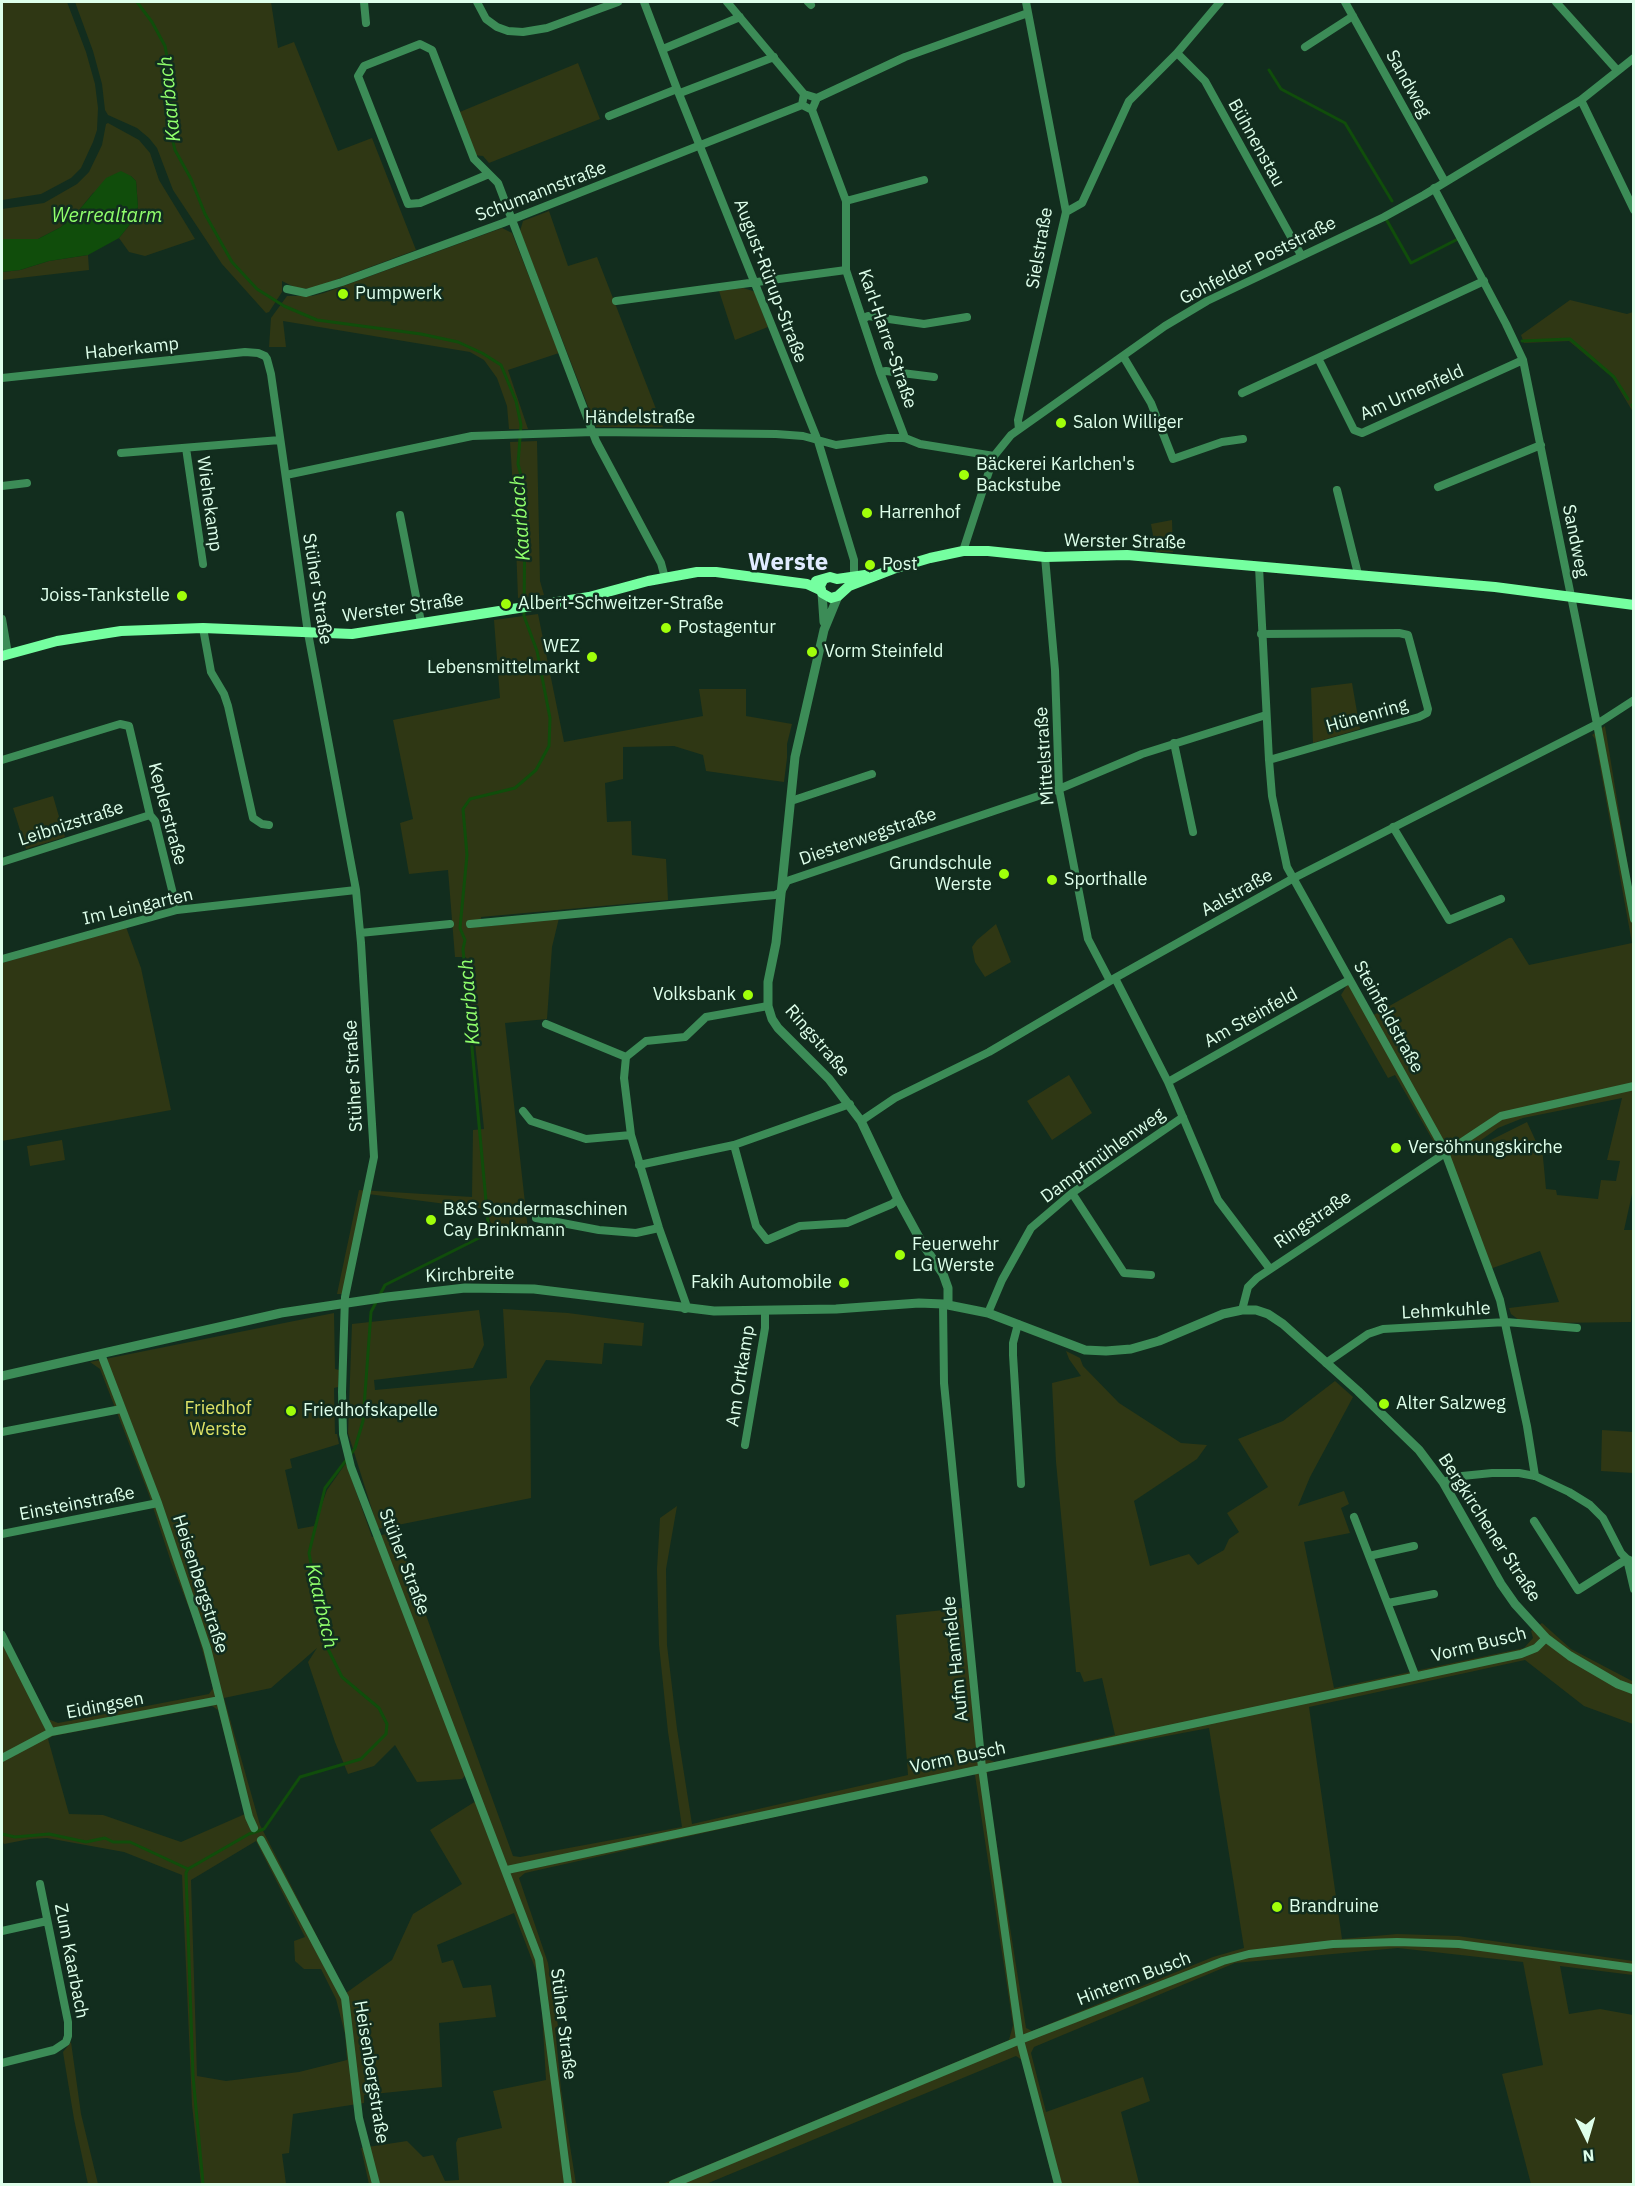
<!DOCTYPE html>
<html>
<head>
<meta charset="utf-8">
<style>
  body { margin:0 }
  #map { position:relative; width:1635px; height:2186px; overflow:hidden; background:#122d1e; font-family:"IBM Plex Sans",sans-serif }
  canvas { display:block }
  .frame { position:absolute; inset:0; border:3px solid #deffeb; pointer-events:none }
  .north { position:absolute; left:1557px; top:2108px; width:60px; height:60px; -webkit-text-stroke:4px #122d1e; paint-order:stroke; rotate:175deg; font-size:16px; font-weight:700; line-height:24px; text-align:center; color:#deffeb }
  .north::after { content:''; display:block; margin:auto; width:21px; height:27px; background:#deffeb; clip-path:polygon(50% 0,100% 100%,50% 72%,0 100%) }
</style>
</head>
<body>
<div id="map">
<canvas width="1635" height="2186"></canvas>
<div class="frame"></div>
<div class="north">N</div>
</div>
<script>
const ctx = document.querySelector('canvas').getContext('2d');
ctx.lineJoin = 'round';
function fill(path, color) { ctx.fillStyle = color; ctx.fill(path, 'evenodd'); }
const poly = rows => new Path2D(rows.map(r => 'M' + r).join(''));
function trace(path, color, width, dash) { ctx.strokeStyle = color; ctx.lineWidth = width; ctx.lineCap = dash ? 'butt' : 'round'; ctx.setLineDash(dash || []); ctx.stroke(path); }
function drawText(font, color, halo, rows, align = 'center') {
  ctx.font = font + ' "IBM Plex Sans",sans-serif'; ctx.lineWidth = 5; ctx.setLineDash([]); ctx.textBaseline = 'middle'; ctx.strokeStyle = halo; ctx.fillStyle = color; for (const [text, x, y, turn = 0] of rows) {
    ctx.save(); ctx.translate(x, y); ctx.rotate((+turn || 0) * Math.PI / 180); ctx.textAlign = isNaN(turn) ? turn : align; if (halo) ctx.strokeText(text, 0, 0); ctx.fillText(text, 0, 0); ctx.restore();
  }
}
const green = poly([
  [2,2,67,2,86,52,95,84,98,108,97,130,93,142,81,168,71,178,41,194,2,200],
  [75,2,271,2,278,48,294,42,338,151,372,138,416,250,311,289,296,288,282,281,282,292,269,312,266,313,222,264,173,190,157,148,149,138,137,128,108,115,105,110,102,84,93,51],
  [578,63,600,119,489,163,483,156,473,155,455,114],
  [108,123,139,140,150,153,159,180,195,239,145,256,129,252,119,238,132,222,138,207,136,181,131,176,93,193,80,209,61,227,38,239,2,239,2,209,44,203,77,184,89,172,102,145,106,124],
  [549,211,568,266,597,257,663,427,596,427,520,231,523,221],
  [502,228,512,233,559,353,508,370,528,429,509,429,507,406,497,378,484,360,470,352,283,321,286,347,269,347,271,318,287,296,312,296,324,293],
  [88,255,89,270,2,280,2,272,20,270,49,261],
  [743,288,753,291,755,293,768,327,735,340,719,291],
  [1570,300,1627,314,1633,312,1633,412,1612,377,1569,341,1524,343,1521,335],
  [537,441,540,581,544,595,518,598,515,518,510,442],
  [1172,520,1173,552,1156,552,1151,524],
  [538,614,564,742,703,716,699,689,746,689,746,716,792,724,787,744,787,758,784,782,706,771,703,755,674,746,623,747,623,779,605,783,607,822,631,821,632,855,666,859,668,900,481,917,482,927,559,918,552,947,547,1019,505,1023,528,1230,491,1223,485,1209,368,1194,348,1294,337,1294,359,1190,472,1197,473,1130,484,1129,466,957,455,957,448,870,409,874,400,823,413,819,393,720,500,698,494,620],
  [1352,683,1360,729,1313,743,1311,688],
  [1605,726,1631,885,1634,916,1634,1185,1624,1230,1633,1230,1631,1322,1550,1323,1519,1320,1511,1314,1509,1308,1559,1302,1540,1251,1490,1269,1449,1162,1435,1153,1435,1144,1395,1075,1388,1078,1341,995,1349,982,1370,1017,1509,938,1512,938,1529,965,1632,943,1595,739,1592,735],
  [1622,1098,1607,1160,1620,1161,1616,1181,1601,1180,1598,1199,1557,1195,1556,1190,1546,1189,1542,1147,1539,1148,1527,1122,1479,1146,1477,1143,1498,1128,1523,1118],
  [53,796,65,837,26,849,13,808],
  [996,924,1011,962,985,977,975,962,972,947,977,940],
  [126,927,141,968,171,1110,2,1141,2,963],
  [1069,1075,1092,1113,1052,1140,1027,1101],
  [62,1140,65,1160,30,1166,27,1146],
  [503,1309,568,1313,644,1323,642,1346,604,1343,602,1364,546,1360,530,1387,531,1498,378,1529,348,1433,352,1324,479,1310,484,1345,473,1368,374,1380,375,1390,507,1378],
  [334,1313,335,1369,339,1370,338,1387,334,1388,335,1434,337,1434,339,1444,290,1459,292,1468,285,1470,298,1529,314,1526,327,1490,346,1463,372,1537,396,1532,513,1856,520,1857,682,1827,668,1732,659,1645,657,1569,660,1518,677,1506,666,1569,667,1645,677,1729,692,1824,908,1775,896,1615,963,1608,978,1761,989,1760,995,1762,1115,1735,1102,1678,1084,1682,1080,1672,1076,1672,1056,1462,1052,1383,1081,1376,1069,1359,1066,1351,1080,1358,1083,1366,1119,1403,1181,1443,1207,1445,1197,1459,1134,1501,1150,1566,1189,1554,1198,1565,1224,1550,1229,1539,1239,1532,1227,1513,1268,1487,1238,1439,1283,1421,1335,1381,1353,1397,1310,1477,1298,1506,1344,1491,1349,1504,1341,1508,1350,1533,1304,1542,1334,1688,1524,1648,1533,1638,1531,1631,1542,1623,1571,1649,1634,1682,1633,1724,1584,1706,1525,1660,1309,1707,1342,1939,1397,1934,1458,1936,1633,1961,1633,1975,1560,1966,1569,2014,1600,2009,1633,2015,1633,2184,1531,2184,1502,2074,1543,2065,1523,1962,1398,1948,1235,1963,1034,2047,1031,2053,1046,2112,1143,2077,1150,2101,1121,2112,1139,2183,1130,2184,1054,2184,1022,2060,1016,2056,706,2184,662,2184,1009,2040,1013,2025,975,1775,971,1773,525,1873,519,1878,548,1963,558,2026,555,2028,561,2089,576,2184,369,2184,361,2148,407,2141,423,2157,433,2155,445,2181,459,2180,456,2143,458,2138,502,2128,493,2091,546,2080,542,2012,537,1973,514,1913,437,1945,442,1963,453,1960,463,1988,491,1985,496,2017,439,2023,442,2087,364,2095,364,2103,293,2114,289,2153,282,2154,286,2184,201,2184,192,2105,182,1875,124,1852,47,1838,30,1839,4,1844,2,1841,2,1628,48,1719,58,1723,209,1694,213,1688,194,1621,171,1562,149,1495,100,1369,90,1362],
  [317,1648,308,1662,335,1742,348,1774,374,1766,395,1745,417,1782,462,1779,466,1775,476,1801,430,1830,462,1884,413,1914,392,1960,346,1993,260,1825,224,1698,271,1688],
  [212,1706,218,1710,245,1814,181,1842,103,1815,69,1814,48,1739,53,1736],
  [1209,1728,1244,1948,1213,1957,1032,2031,1026,2028,986,1777,988,1771,991,1769],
  [256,1841,305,1937,294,1941,295,1961,304,1969,321,1969,336,1999,345,2034,347,2060,299,2072,226,2081,197,2076,191,1880],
  [1602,1430,1633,1432,1633,1473,1601,1471],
  [71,2042,81,2114,98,2184,88,2184,74,2119,63,2052]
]);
const water = poly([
  [121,171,131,176,136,181,138,207,132,222,119,238,88,255,49,261,20,270,2,272,2,239,38,239,61,227,80,209,106,178]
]);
const stream = poly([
  [137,2,152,22,165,46,167,57,166,65,173,87,168,120,175,150,191,179,205,214,232,262,257,289,284,306,317,320,421,334,458,342,482,353,501,365,516,401,521,425,518,464,523,483,525,508,524,616,537,651,550,718,549,746,536,770,515,788,470,799,463,809,467,855,460,928,465,940,463,949,488,1223,479,1238,385,1285,371,1312,363,1421,355,1448,351,1454],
  [1269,70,1281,89,1345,123,1392,201],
  [1386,219,1411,263,1456,240],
  [1522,341,1570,339,1614,377,1628,399],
  [1632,405,1634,408],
  [2,1834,15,1837,49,1834,86,1842,105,1838,113,1842,130,1842,188,1869,249,1834,264,1829,300,1777,361,1759,386,1734,387,1724,379,1708,342,1677,327,1647,309,1553,325,1488,347,1459],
  [188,1869,186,1873,193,2076,203,2184]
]);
const minor = poly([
  [364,2,366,23],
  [477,2,486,19,497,27,508,31,523,32,547,28,618,2],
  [644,2,677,89,818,441,854,560,854,576],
  [727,2,804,94],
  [808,2,811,5],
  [1345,2,1445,182],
  [1556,2,1617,70],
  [1305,47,1353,16],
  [663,49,740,17],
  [1177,53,1205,81,1301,255],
  [680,93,774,57],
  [804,94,817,98,812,110,802,105,804,94],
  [817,98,905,57,1028,13],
  [1581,100,1634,210],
  [812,110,846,201,846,270,880,372,905,438],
  [609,116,677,89],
  [489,174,474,159,432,50,420,44,364,66,358,76,408,204,420,203,489,174,498,183,596,441,661,563,665,578],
  [1434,188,1506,324,1523,360,1597,724,1634,919],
  [846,201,924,180],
  [1066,212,1082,203,1129,101,1177,53,1220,2],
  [1484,281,1318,358,1354,430,1362,433,1523,360],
  [287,289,306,293,342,282,503,223,802,105],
  [616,301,846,270],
  [863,319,868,316,924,324,967,317],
  [1123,356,1151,403,1173,459,1222,442,1243,439],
  [880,372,886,371,934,377],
  [2,378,245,352,258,353,265,356,267,359,271,374,308,633,356,890,361,943,374,1157,345,1297,342,1392,343,1434,351,1467,539,1959,568,2184],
  [1242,393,1318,358],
  [1019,429,1018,420,1066,212,1026,2],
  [186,448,203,564],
  [121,453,280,440],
  [286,475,472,436,594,432,776,434,803,436,836,445,888,438,905,438,920,444,994,456],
  [2,486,27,483],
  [1438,487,1541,445],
  [1337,490,1358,574],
  [400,515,421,622],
  [963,551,994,456,1011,435,1165,326,1207,301,1384,217,1424,195,1581,100,1634,58],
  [1045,557,1055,670,1059,789,1088,939,1110,981],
  [1259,567,1269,760,1272,796,1287,867,1443,1147,1500,1300,1527,1426,1535,1476],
  [2,619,8,654],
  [203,628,211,672,224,694,228,706,253,818,262,824,269,825],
  [1261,634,1399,633,1408,635,1428,709,1427,713,1419,717,1269,760],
  [1174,743,1193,832],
  [2,760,120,724,129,726,150,815,155,821,177,910],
  [791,801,872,774],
  [1393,827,1449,920,1501,899],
  [2,862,150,815],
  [470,924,775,895,781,892,787,881,1059,789,1142,754,1266,715],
  [360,933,450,924],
  [2,959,177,910,356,890],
  [1115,978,1168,1082,1218,1200,1270,1269],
  [546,1024,626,1057],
  [1168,1082,1349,980],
  [523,1111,531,1121,586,1139,631,1135],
  [861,1121,895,1098,989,1052,1115,978,1292,879,1597,724,1634,700],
  [734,1145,756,1226,767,1240,800,1226,847,1223,892,1204,898,1199],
  [639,1165,734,1145,850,1104],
  [1072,1193,1124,1273,1151,1275],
  [536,1218,599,1230,636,1233,659,1228],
  [943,1304,944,1383,982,1768,1020,2040,1058,2184],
  [685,1309,686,1304,659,1228,631,1135,624,1078,626,1057,646,1041,685,1037,706,1017,768,1006],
  [1242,1310,1248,1287,1257,1278,1501,1116,1634,1086],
  [988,1313,1002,1280,1031,1228,1072,1193,1183,1117],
  [1018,1324,1013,1343,1013,1355,1021,1484],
  [101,1354,158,1503,207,1648,249,1817,254,1828],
  [1326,1363,1368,1334,1383,1329,1506,1322,1577,1328],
  [2,1432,121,1409],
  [745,1445,765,1328,765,1311],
  [1443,1482,1462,1476,1492,1473,1519,1473,1535,1476,1569,1492,1590,1505,1603,1518,1621,1553,1627,1559,1634,1562],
  [1354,1517,1415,1675],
  [1534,1521,1578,1590,1627,1559,1634,1589],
  [2,1534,158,1503],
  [1369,1556,1414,1546],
  [1388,1603,1434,1594],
  [2,1635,51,1732],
  [2,1758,51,1732,220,1700],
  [261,1840,345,1998,359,2118,376,2184],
  [507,1870,1521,1654,1536,1648,1546,1638],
  [2,1931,47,1921],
  [2,2063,54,2050,66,2042,68,2036,68,2022,40,1884],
  [673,2184,1020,2040,1223,1961,1249,1954,1333,1944,1397,1942,1459,1944,1634,1968]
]);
const tertiary = poly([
  [822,593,824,622],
  [838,596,824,630,795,757,776,943,768,982,768,1006,772,1019,778,1028,829,1079,861,1121,898,1199,922,1243,943,1274,948,1288,948,1305],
  [2,1376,281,1313,387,1297,465,1288,534,1289,714,1311,836,1309,919,1303,943,1304,988,1313,1085,1350,1106,1351,1131,1349,1159,1341,1223,1314,1242,1310,1256,1310,1268,1314,1283,1324,1358,1391,1419,1450,1443,1482,1501,1584,1515,1604,1546,1638,1570,1656,1618,1684,1634,1690]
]);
const secondary = poly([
  [823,580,820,586,822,593,831,598,838,596,849,586,893,569,930,558,963,551,988,551,1045,557,1127,555,1495,587,1634,605],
  [816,581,830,577,837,579,865,575],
  [2,656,57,641,121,631,203,628,352,634,589,597,648,581,697,572,716,572,807,584,820,590]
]);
const markers = [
  [343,294,6,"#a0ff0a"],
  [1061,423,6,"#a0ff0a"],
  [964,475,6,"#a0ff0a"],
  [867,513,6,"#a0ff0a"],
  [870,565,6,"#a0ff0a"],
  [182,596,6,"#a0ff0a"],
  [506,604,6,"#a0ff0a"],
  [666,628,6,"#a0ff0a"],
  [812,652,6,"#a0ff0a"],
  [592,657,6,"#a0ff0a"],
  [1004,874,6,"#a0ff0a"],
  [1052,880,6,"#a0ff0a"],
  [748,995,6,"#a0ff0a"],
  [1396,1148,6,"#a0ff0a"],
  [431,1220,6,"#a0ff0a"],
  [900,1255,6,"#a0ff0a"],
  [844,1283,6,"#a0ff0a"],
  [1384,1404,6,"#a0ff0a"],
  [291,1411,6,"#a0ff0a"],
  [1277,1907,6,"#a0ff0a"]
];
const streetNames = [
  ["Sandweg",1408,84,61],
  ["Bühnenstau",1256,143,61],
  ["Schumannstraße",541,192,-21],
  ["Sielstraße",1040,248,-80],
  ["Gohfelder Poststraße",1258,261,-27],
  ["August-Rürup-Straße",770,281,69],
  ["Karl-Harre-Straße",887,339,71],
  ["Haberkamp",132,349,-6],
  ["Am Urnenfeld",1412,393,-24],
  ["Händelstraße",640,418],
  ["Wiehekamp",209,504,82],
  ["Sandweg",1575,541,79],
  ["Werster Straße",1125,542,1],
  ["Stüher Straße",317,589,81],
  ["Werster Straße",403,608,-8],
  ["Hünenring",1367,716,-16],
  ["Mittelstraße",1045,756,-94],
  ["Keplerstraße",167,814,75],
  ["Leibnizstraße",71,824,-18],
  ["Diesterwegstraße",868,837,-19],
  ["Aalstraße",1237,893,-29],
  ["Im Leingarten",138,907,-13],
  ["Steinfeldstraße",1388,1017,61],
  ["Am Steinfeld",1251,1018,-29],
  ["Ringstraße",817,1041,49],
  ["Stüher Straße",354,1076,-93],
  ["Dampfmühlenweg",1103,1156,-36],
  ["Ringstraße",1313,1220,-34],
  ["Kirchbreite",470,1275,-2],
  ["Lehmkuhle",1446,1311,-3],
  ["Am Ortkamp",741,1376,-81],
  ["Einsteinstraße",77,1504,-11],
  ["Bergkirchener Straße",1489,1528,57],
  ["Stüher Straße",404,1562,69],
  ["Heisenbergstraße",200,1584,72],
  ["Vorm Busch",1479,1645,-14],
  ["Aufm Hamfelde",956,1659,-96],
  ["Eidingsen",105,1706,-11],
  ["Vorm Busch",958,1758,-12],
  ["Zum Kaarbach",71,1961,79],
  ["Hinterm Busch",1134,1979,-21],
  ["Stüher Straße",563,2024,83],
  ["Heisenbergstraße",371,2072,81]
];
const poiNames = [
  ["Pumpwerk",355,294],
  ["Salon Williger",1073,423],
  ["Bäckerei Karlchen's",976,465],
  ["Backstube",976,486],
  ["Harrenhof",879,513],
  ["Post",882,565],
  ["Joiss-Tankstelle",170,596,"right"],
  ["Albert-Schweitzer-Straße",518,604],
  ["Postagentur",678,628],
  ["WEZ",580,647,"right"],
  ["Lebensmittelmarkt",580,668,"right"],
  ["Vorm Steinfeld",824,652],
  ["Grundschule",992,864,"right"],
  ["Werste",992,885,"right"],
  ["Sporthalle",1064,880],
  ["Volksbank",736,995,"right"],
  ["Versöhnungskirche",1408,1148],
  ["B&S Sondermaschinen",443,1210],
  ["Cay Brinkmann",443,1231],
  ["Feuerwehr",912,1245],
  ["LG Werste",912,1266],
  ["Fakih Automobile",832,1283,"right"],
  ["Alter Salzweg",1396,1404],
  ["Friedhofskapelle",303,1411],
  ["Brandruine",1289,1907]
];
const parkNames = [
  ["Friedhof",218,1409],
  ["Werste",218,1430]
];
const waterNames = [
  ["Kaarbach",170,99,-96],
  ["Werrealtarm",107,216],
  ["Kaarbach",521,518,-94],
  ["Kaarbach",470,1002,-95],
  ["Kaarbach",321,1606,77]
];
const districtNames = [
  ["Werste",788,563]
];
fill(green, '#2f3714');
fill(water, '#104d0b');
trace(stream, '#104d0b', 3);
trace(minor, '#3c8c57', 8);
trace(tertiary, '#3c8c57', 9);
trace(secondary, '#75ffa0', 10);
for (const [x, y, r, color] of markers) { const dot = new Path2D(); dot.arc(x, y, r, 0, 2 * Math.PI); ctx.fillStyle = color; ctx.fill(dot); trace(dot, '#122d1e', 2); }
drawText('18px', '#deffeb', '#122d1e', streetNames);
drawText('18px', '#deffeb', '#122d1e', poiNames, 'left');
drawText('18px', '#dee266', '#122d1e', parkNames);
drawText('italic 20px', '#90ff6c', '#122d1e', waterNames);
drawText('bold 24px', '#e0ebff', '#122d1e', districtNames);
</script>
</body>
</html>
